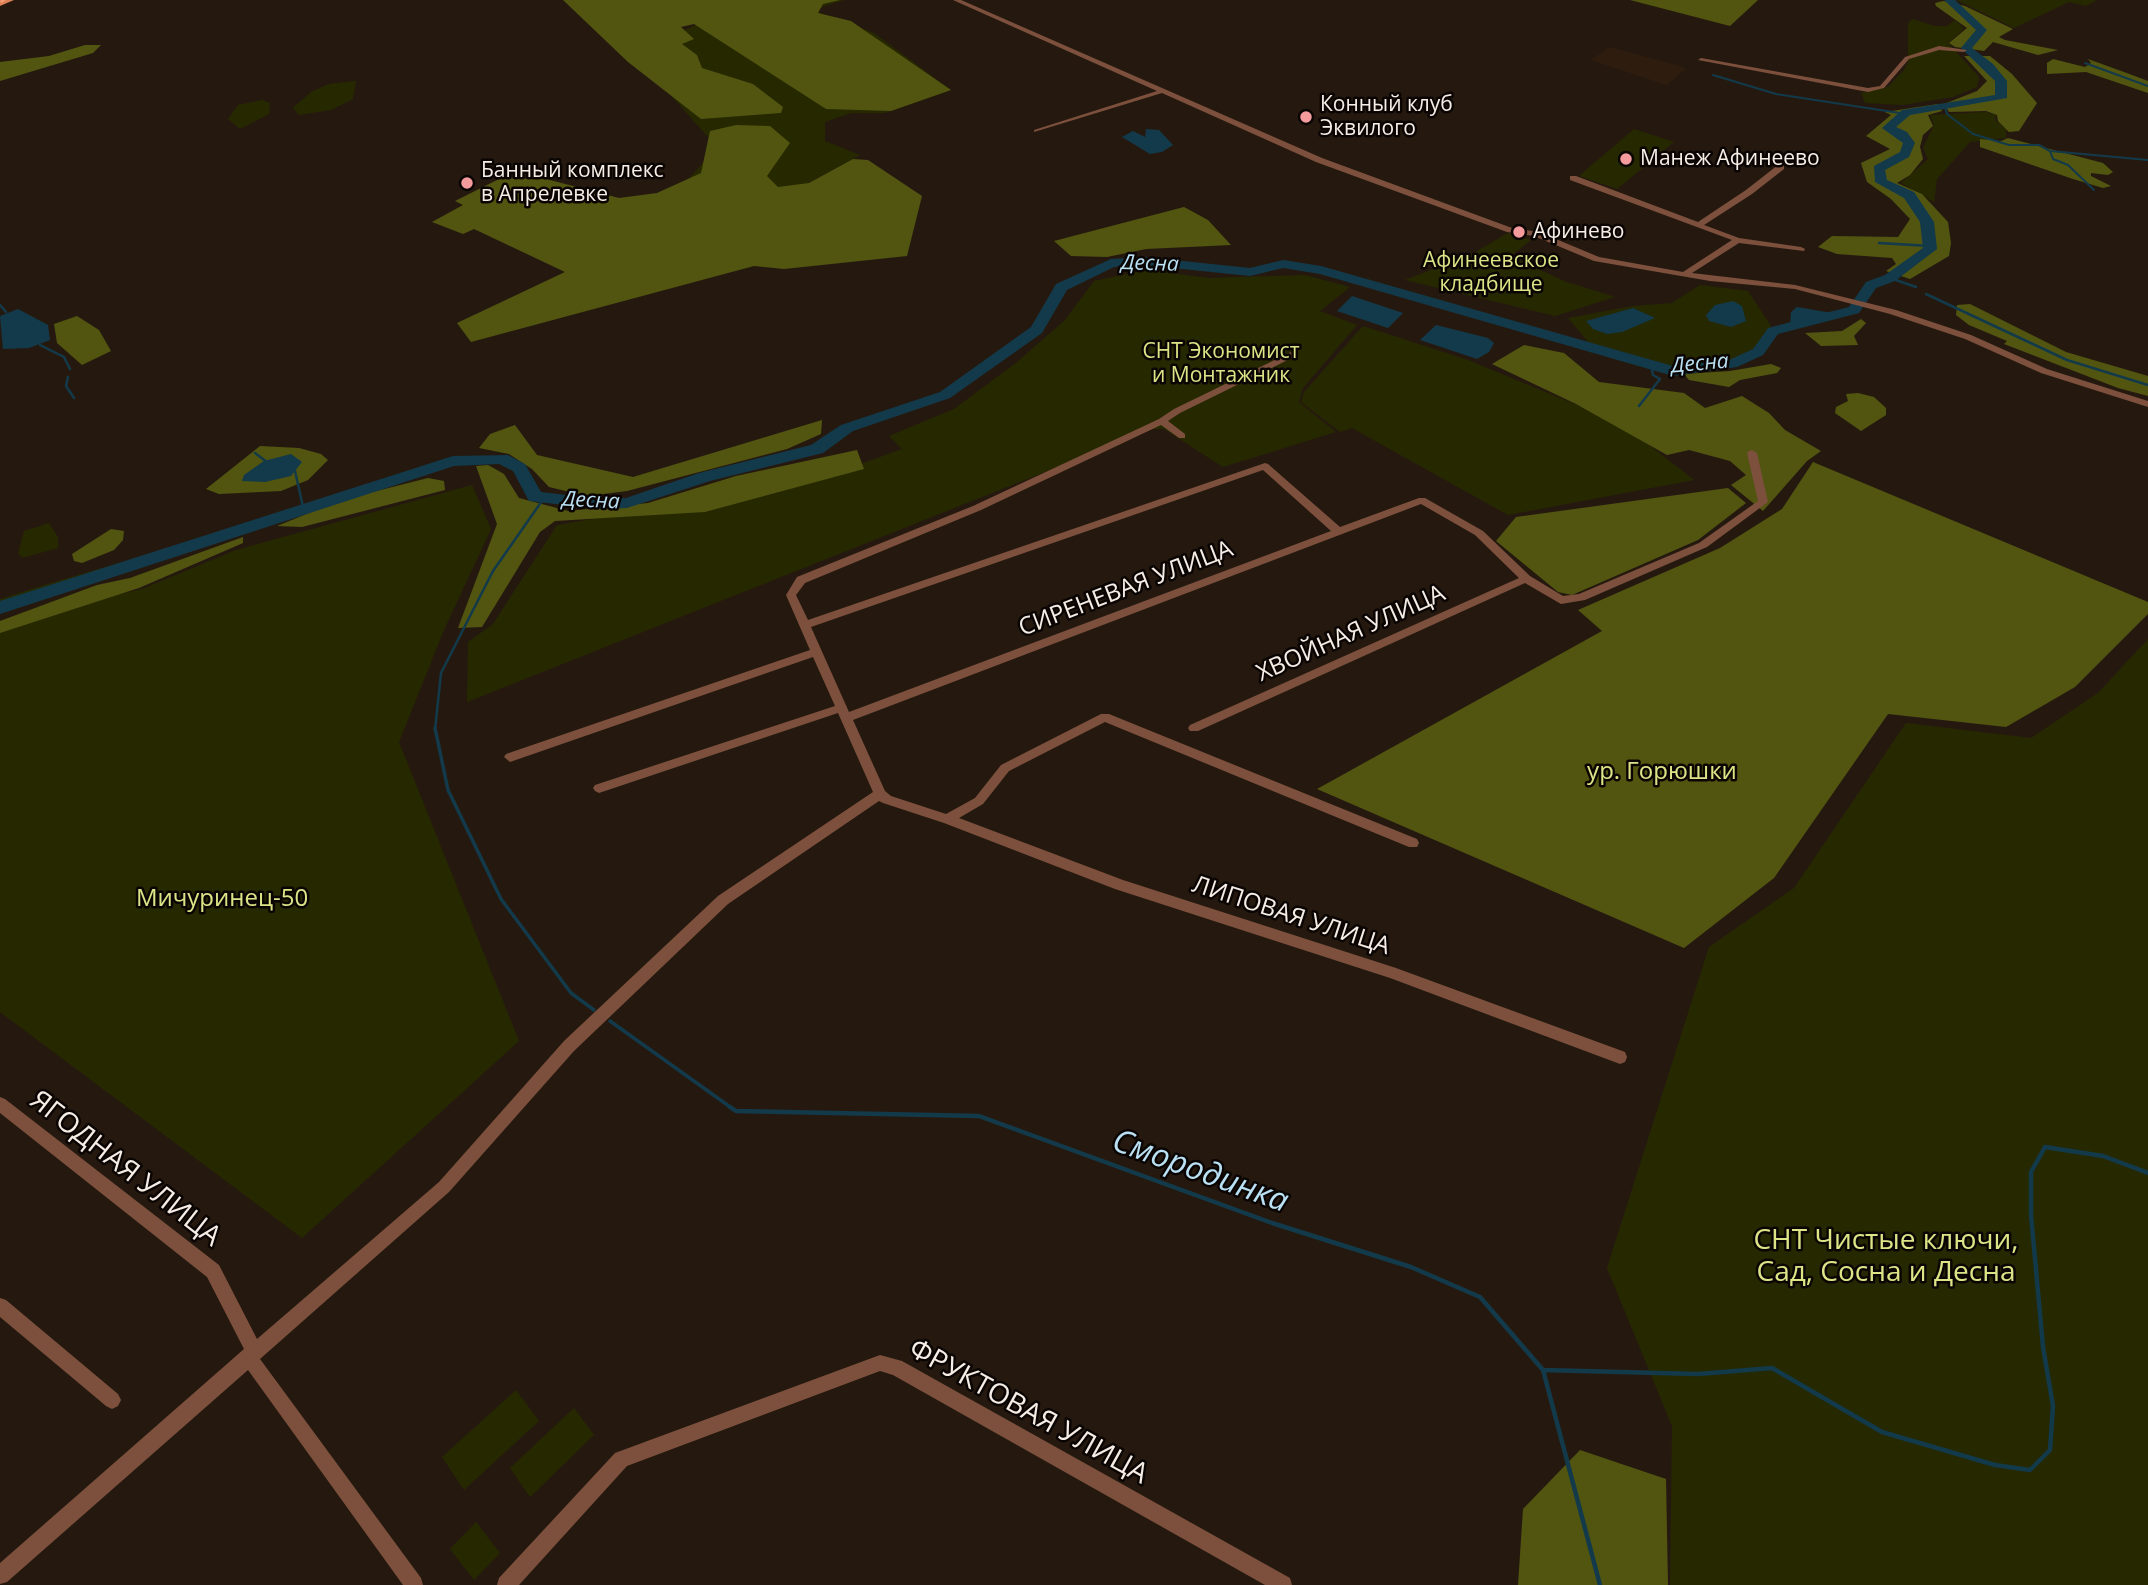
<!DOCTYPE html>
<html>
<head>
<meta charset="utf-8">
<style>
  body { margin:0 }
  canvas { display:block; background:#25190f }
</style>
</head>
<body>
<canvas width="2148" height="1585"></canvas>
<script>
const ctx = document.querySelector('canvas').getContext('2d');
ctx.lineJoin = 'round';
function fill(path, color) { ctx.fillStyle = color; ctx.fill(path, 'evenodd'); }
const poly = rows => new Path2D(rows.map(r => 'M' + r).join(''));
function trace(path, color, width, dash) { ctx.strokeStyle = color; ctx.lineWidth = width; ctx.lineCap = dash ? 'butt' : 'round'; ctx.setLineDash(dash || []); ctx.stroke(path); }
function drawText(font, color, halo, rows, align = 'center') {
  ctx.font = font + ' "Open Sans",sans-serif'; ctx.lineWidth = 5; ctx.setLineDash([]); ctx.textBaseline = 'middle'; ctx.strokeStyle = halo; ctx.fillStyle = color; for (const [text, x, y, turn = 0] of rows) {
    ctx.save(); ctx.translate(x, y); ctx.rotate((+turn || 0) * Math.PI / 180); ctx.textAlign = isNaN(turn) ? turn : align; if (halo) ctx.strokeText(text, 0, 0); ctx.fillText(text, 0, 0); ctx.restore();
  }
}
const built = poly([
  [1610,47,1686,68,1667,85,1591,60]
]);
const green = poly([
  [774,0,844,0,812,10,874,33,951,90,885,113,851,113,825,122,825,141,860,155,798,189,674,195,717,147,632,52,720,15],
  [1956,0,2097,0,2086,6,2069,2,2014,28],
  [1912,19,1935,26,1947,26,1955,20,1964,29,1948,43,1979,77,1977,87,1953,97,1902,105,1865,103,1861,93,1888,87,1904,70,1908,62,1908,24],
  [356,81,353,99,331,110,299,115,293,108,311,92,329,84],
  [262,100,270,103,269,114,240,129,228,119,238,105],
  [1986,112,1996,115,1995,120,2006,128,2006,138,1970,142,1937,179,1934,202,1901,183,1928,159,1923,148,1934,125,1930,115],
  [1634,129,1674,142,1617,189,1579,176],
  [1508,233,1531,240,1511,256,1564,281,1615,297,1555,316,1405,280,1470,255],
  [1146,270,1209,278,1305,275,1350,287,1320,311,1357,325,1303,388,1299,402,1336,432,1223,467,1164,429,1153,429,467,702,468,642,493,624,557,525,814,481,902,449,889,436,954,409,1017,362,1065,320,1094,281],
  [1700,285,1748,291,1771,326,1753,351,1728,362,1672,368,1589,343,1568,318,1633,306,1672,303],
  [1363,326,1468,360,1621,423,1694,480,1508,515,1352,428,1340,432,1301,402,1304,392],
  [472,485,491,529,444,630,399,742,519,1041,302,1238,0,1012,0,631,92,600,142,589,236,550],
  [49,523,58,537,58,548,22,558,18,553,24,531],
  [227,531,235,535,128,563,0,607,0,599,44,585],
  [2148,639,2148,1585,1670,1585,1672,1426,1607,1268,1709,947,1794,888,1906,723,2031,738,2098,693],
  [516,1390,539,1421,464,1490,442,1457],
  [574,1408,594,1435,530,1497,510,1468],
  [476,1522,500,1553,474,1580,450,1549]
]);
const forest = poly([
  [563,0,840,0,823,4,818,13,851,21,951,90,891,111,826,109,694,24,681,27,694,39,682,44,697,55,702,68,753,84,783,107,781,113,701,119,628,62],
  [1630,0,1758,0,1730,26],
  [1943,1,1965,6,2013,29,1999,37,2005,40,2058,50,2038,55,1993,42,1984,51,1955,47,1949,43,1967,28,1936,6,1935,3],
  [85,45,101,45,93,53,0,81,0,62,49,56],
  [1964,56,1990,56,2012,74,2037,103,2019,131,2009,132,1998,121,1997,115,1986,111,1949,112,1944,104,1977,91,1987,81],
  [2053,59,2085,67,2091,63,2088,59,2124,72,2148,81,2148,93,2086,72,2047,74,2047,63],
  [1938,104,1942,111,1928,115,1933,126,1923,135,1920,147,1923,159,1910,175,1897,183,1922,194,1948,222,1951,243,1949,256,1910,279,1886,271,1896,264,1892,258,1837,254,1818,247,1832,236,1898,237,1910,219,1891,199,1867,182,1861,163,1890,149,1866,136,1891,115,1885,112],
  [736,125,770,126,790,143,767,176,778,187,809,183,853,159,868,160,922,196,907,256,784,269,754,266,471,342,457,323,565,272,474,229,463,234,432,222,463,205,455,201,501,178,546,179,619,198,657,193,701,173,710,131],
  [2008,138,2103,163,2113,172,2108,175,2091,173,2091,176,2111,186,2103,188,2073,179,1980,147,1980,139,2001,141],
  [1184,207,1208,220,1231,245,1146,249,1107,257,1071,256,1054,241],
  [1970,304,2066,352,2148,376,2148,396,2118,388,2004,344,2007,341,1969,325,1956,315,1957,305],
  [77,316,99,330,111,351,82,365,57,343,54,324],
  [1861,319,1866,323,1854,336,1858,345,1821,346,1805,333,1842,331],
  [1524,345,1564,353,1599,382,1684,393,1705,408,1742,396,1769,413,1785,430,1821,451,1807,461,1763,511,1731,485,1746,475,1730,461,1689,450,1667,455,1576,404,1492,364],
  [1771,364,1781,368,1777,373,1740,380,1729,387,1689,380,1684,374,1730,371],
  [1858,393,1874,397,1886,408,1886,415,1861,431,1835,413,1836,407,1848,401,1846,394],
  [822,420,821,434,787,449,627,491,587,496,549,487,532,469,509,454,479,448,490,434,515,425,537,455,633,477],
  [260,446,299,448,321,454,328,460,308,480,281,491,219,494,206,489],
  [857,450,864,469,705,512,555,521,540,532,482,627,458,628,497,524,476,466,488,465,504,474,519,498,568,511,648,503,736,476],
  [1813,462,2148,602,2148,614,2075,687,2006,727,1888,714,1774,878,1684,948,1317,789,1602,631,1578,610,1720,548,1782,509],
  [428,478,444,481,445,490,302,527,277,526,341,500],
  [1728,488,1746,503,1698,540,1572,595,1558,592,1496,541,1516,517],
  [111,529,124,531,123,540,114,550,82,563,74,561,72,554],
  [243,537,243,543,139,588,0,633,0,621,97,585,130,578],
  [1580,1450,1666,1479,1668,1585,1518,1585,1523,1509]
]);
const water = poly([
  [1146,129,1159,130,1173,145,1162,152,1150,154,1122,137,1133,131,1145,137],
  [1352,296,1403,313,1388,328,1337,311],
  [1733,301,1742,306,1746,321,1731,327,1709,321,1706,315,1715,305],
  [1797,307,1826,312,1849,311,1790,328,1791,312],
  [1633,308,1655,318,1622,332,1607,334,1593,329,1586,321],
  [18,309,48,325,50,340,29,348,3,349,0,316],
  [1436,325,1488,338,1494,343,1489,352,1477,359,1420,340],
  [291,454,302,462,291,476,265,482,242,481,244,475,264,461]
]);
const streamFar3 = poly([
  [2085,63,2148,86],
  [1713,75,1776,94,1906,114],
  [1945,107,1947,114,1973,134,2009,145,2039,145,2050,151,2053,159,2068,165,2094,190],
  [2050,151,2148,160]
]);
const streamFar2 = poly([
  [1879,243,1930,246],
  [1890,278,1916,287],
  [1926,294,2067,360,2148,385],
  [0,305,6,312],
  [40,345,64,357,70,369],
  [68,377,66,386,74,398],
  [1639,406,1660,379,1653,375,1651,365],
  [255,453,267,462],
  [295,471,303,507],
  [435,730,441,673,493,571,544,498]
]);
const streamFar1 = poly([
  [435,728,448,790,501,899,571,993,594,1010],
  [610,1021,733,1109]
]);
const stream = poly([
  [730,1107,736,1111,979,1116,1272,1223,1411,1267,1480,1297,1543,1370,1600,1585],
  [1543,1370,1698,1374,1772,1368,1882,1432,1995,1465,2030,1470,2050,1450,2053,1406,2043,1347,2031,1215,2031,1172,2045,1147,2103,1156,2148,1173]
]);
const river = poly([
  [1944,0,1955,0,1987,30,1972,48,1993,64,2007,81,2007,98,1910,115,1896,127,1907,132,1915,143,1909,157,1885,170,1887,180,1914,192,1934,222,1937,249,1895,281,1876,288,1859,313,1778,334,1763,355,1737,367,1673,376,1320,274,1283,268,1250,276,1144,265,1114,267,1067,290,1042,333,950,398,853,431,823,453,710,481,627,508,600,509,529,501,513,471,499,464,454,466,0,614,0,601,453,456,508,455,525,464,541,492,600,499,626,498,699,473,811,445,841,425,940,392,1031,327,1056,284,1111,259,1144,257,1250,268,1283,260,1321,266,1673,366,1729,360,1753,349,1768,328,1849,307,1866,282,1885,275,1923,248,1920,222,1904,198,1875,182,1874,166,1900,152,1903,143,1882,128,1902,110,1995,95,1995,81,1961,48,1976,30,1944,0]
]);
const minor = poly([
  [953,0,961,0,1322,158,1512,228,1539,232,1599,257,1683,272,1732,240,1570,180,1570,176,1576,176,1698,222,1746,190,1778,165,1784,165,1784,169,1752,194,1704,225,1739,238,1801,247,1805,249,1804,251,1739,243,1692,273,1795,285,1896,310,1971,335,2047,369,2148,401,2148,407,2041,373,1965,339,1890,314,1795,289,1710,281,1594,261,1534,236,1507,232,1316,162,1162,93,1034,132,1034,130,1157,91,953,0],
  [1939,46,1967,50,1964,52,1939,50,1909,59,1884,88,1868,92,1698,60,1701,58,1868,88,1880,86,1905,57,1939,46],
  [1291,352,1294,353,1294,357,1180,413,1168,421,1185,434,1185,438,1179,438,1161,425,981,510,805,583,796,595,808,620,1265,463,1268,464,1340,527,1419,498,1425,498,1483,531,1530,576,1563,596,1579,594,1699,543,1758,501,1747,453,1749,451,1752,450,1757,453,1768,502,1707,547,1585,600,1561,604,1525,583,1198,731,1190,731,1188,728,1190,725,1519,578,1475,535,1421,504,853,720,885,791,891,796,946,814,975,798,1001,765,1101,714,1109,714,1417,839,1419,843,1417,847,1409,847,1105,722,1009,771,983,804,959,818,1123,880,1396,968,1625,1052,1627,1057,1625,1062,1620,1064,1390,978,1115,889,944,823,883,803,879,801,728,904,574,1051,449,1192,260,1359,421,1578,423,1585,403,1585,248,1370,7,1582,0,1584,0,1563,244,1349,207,1277,0,1113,0,1097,5,1099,219,1265,257,1339,439,1182,564,1041,718,896,873,792,838,713,599,793,595,791,593,788,595,785,835,706,813,657,510,762,504,757,506,754,810,650,786,595,797,577,973,506,1159,419,1174,409,1291,352],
  [1263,470,1331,531,849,712,811,627,1263,470],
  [0,1298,6,1300,118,1394,121,1400,118,1406,112,1409,106,1406,0,1317,0,1298],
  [880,1355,902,1361,1290,1578,1292,1585,1265,1585,893,1375,880,1371,627,1466,519,1585,497,1585,499,1578,615,1453,880,1355]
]);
const major = poly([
  [3,0,14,0,0,6,0,1,3,0]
]);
const highway = poly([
  [0,0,6,0,1,3,0,0]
]);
const markers = [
  [1306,117,7,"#f59b9e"],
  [1626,159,7,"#f59b9e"],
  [467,183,7,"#f59b9e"],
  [1519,232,7,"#f59b9e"]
];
const farPoinames = [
  ["Конный клуб",1320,105],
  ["Эквилого",1320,129],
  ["Манеж Афинеево",1640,159],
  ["Банный комплекс",481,171],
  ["в Апрелевке",481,195],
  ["Афинево",1533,232]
];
const farParknames = [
  ["Афинеевское",1491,261],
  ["кладбище",1491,285],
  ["СНТ Экономист",1221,352],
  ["и Монтажник",1221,376]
];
const farWaternames = [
  ["Десна",1150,264,2],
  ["Десна",1700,364,-5],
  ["Десна",591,501,3]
];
const streetNames = [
  ["СИРЕНЕВАЯ УЛИЦА",1126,589,-21],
  ["ХВОЙНАЯ УЛИЦА",1351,634,-24],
  ["ЛИПОВАЯ УЛИЦА",1291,916,18]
];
const parkNames = [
  ["ур. Горюшки",1662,772],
  ["Мичуринец-50",222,899]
];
const nearStreetnames = [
  ["ЯГОДНАЯ УЛИЦА",125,1169,38],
  ["ФРУКТОВАЯ УЛИЦА",1028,1412,29]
];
const nearParknames = [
  ["СНТ Чистые ключи,",1886,1241],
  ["Сад, Сосна и Десна",1886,1273]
];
const nearWaternames = [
  ["Смородинка",1200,1172,20]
];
fill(built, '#2e1d0f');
fill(green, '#262800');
fill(forest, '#515510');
fill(water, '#123a4b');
trace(streamFar3, '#123a4b', 2);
trace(streamFar2, '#123a4b', 2.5);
trace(streamFar1, '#123a4b', 3.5);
trace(stream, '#123a4b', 4.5);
fill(river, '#123a4b');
fill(minor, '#7c503c');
fill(major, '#dd8258');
fill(highway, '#f79e76');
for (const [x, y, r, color] of markers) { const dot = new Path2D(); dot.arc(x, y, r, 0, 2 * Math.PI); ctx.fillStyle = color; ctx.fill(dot); trace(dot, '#0a0503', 2.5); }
drawText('21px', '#f6ede6', '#0a0503', farPoinames, 'left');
drawText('21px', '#dce486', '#0a0503', farParknames);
drawText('italic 21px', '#bae0f3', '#0a0503', farWaternames);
drawText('24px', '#f6ede6', '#0a0503', streetNames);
drawText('24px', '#dce486', '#0a0503', parkNames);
drawText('28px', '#f6ede6', '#0a0503', nearStreetnames);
drawText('28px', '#dce486', '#0a0503', nearParknames);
drawText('italic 32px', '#bae0f3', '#0a0503', nearWaternames);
</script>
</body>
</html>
